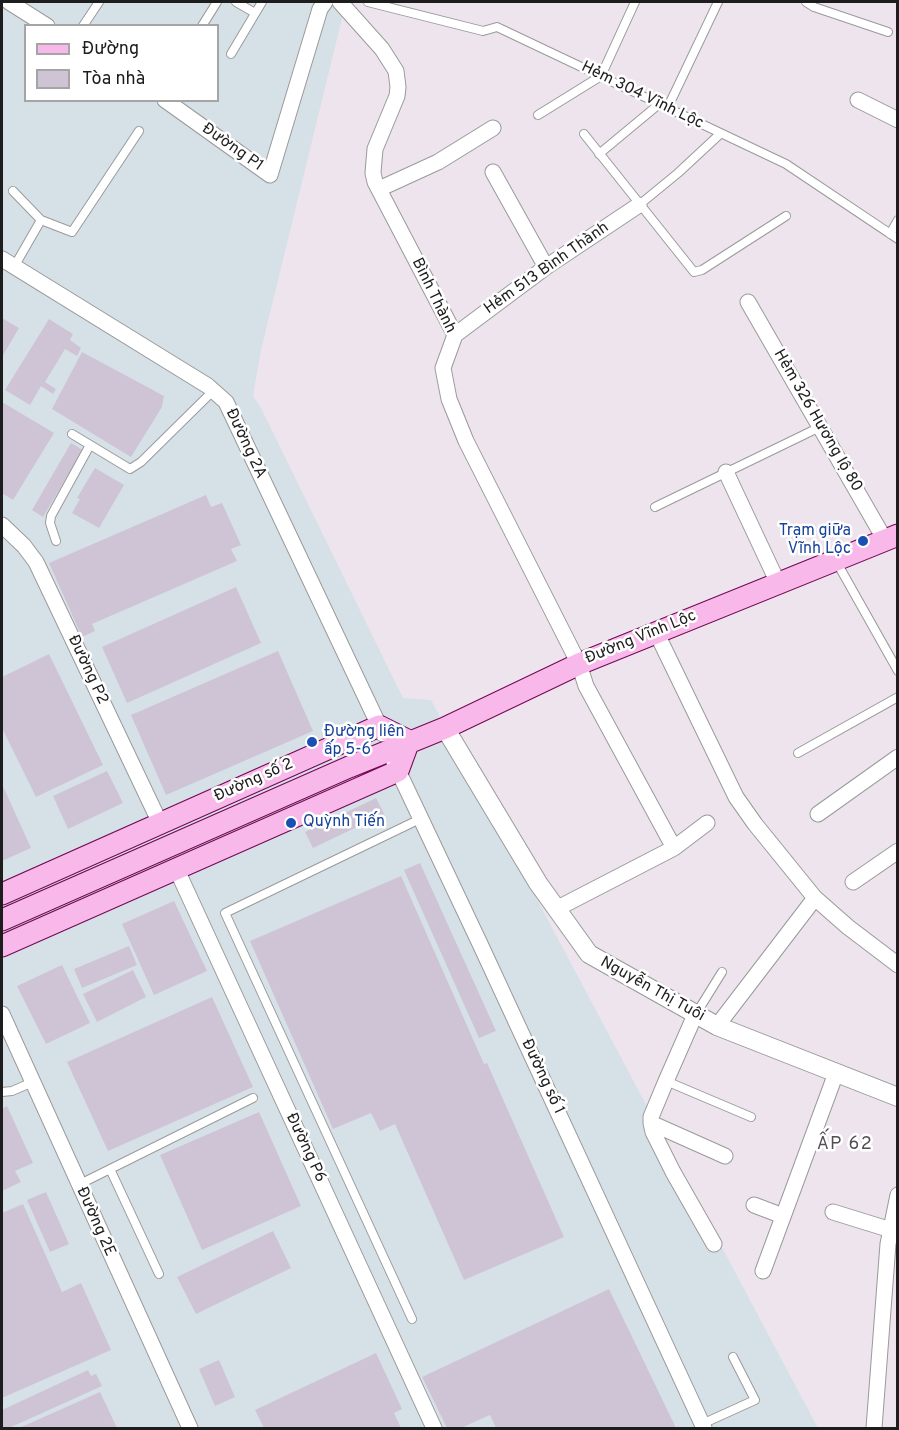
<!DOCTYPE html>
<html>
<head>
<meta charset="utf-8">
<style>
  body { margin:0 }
  #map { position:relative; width:899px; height:1430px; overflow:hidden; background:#ede4ee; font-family:Overpass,sans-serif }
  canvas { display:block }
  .frame { position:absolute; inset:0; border:3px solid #1d1d1d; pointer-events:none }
  .legend { position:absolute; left:24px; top:24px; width:195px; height:78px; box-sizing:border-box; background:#fff; border:2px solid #a5a5a5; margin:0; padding:8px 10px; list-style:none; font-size:18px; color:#1d1d1d }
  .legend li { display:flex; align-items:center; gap:12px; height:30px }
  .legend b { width:30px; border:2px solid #a5a5a5 }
</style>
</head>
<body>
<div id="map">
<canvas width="899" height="1430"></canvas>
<div class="frame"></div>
<ul class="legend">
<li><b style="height:8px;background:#f8b8e9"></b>Đường</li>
<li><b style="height:16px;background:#cfc4d5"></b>Tòa nhà</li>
</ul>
</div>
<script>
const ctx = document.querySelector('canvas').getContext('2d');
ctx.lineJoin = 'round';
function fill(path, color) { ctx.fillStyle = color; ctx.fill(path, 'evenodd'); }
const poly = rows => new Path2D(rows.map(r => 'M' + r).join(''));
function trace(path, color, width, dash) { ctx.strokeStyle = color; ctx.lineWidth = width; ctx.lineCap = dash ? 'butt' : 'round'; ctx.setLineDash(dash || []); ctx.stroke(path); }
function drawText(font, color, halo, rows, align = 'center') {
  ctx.font = font + ' Overpass,sans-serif'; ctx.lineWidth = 5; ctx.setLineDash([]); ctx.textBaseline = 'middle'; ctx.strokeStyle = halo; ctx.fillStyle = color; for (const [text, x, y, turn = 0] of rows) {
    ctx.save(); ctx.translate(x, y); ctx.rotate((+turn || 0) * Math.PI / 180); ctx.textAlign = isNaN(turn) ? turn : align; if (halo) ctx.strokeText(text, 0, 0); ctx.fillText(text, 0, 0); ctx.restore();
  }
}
const industrial = poly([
  [2,2,346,2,261,350,253,396,261,408,403,698,431,700,818,1428,2,1428],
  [26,26,218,26,218,100,26,100]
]);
const building = poly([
  [2,318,19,328,2,357],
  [49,319,73,334,70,340,81,348,77,356,65,349,45,382,56,389,53,394,41,386,30,405,5,390],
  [82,352,164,396,162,407,131,457,52,409],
  [2,402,54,433,13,500,2,493],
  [71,443,83,450,43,517,32,510],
  [95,468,124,485,99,528,72,513,80,499,77,498],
  [206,495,211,507,222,503,241,545,231,549,237,561,92,624,95,631,82,637,49,563],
  [236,587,261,643,127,703,102,647],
  [278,651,313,731,166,795,131,715],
  [49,654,103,765,36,797,2,728,2,677],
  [107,771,123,803,68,829,53,796],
  [2,784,31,848,2,861],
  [376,798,384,814,313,848,305,832],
  [420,863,496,1031,479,1038,404,870],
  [401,876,484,1064,487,1063,564,1237,464,1280,395,1124,380,1131,371,1113,333,1129,250,941],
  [174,901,207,971,154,995,122,924],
  [129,946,137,965,82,988,74,969],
  [62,965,90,1023,46,1044,17,986],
  [133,970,146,997,97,1022,83,994],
  [212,997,253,1087,108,1151,67,1062],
  [7,1106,33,1163,15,1171,21,1182,2,1191,2,1109],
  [259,1112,301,1206,202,1250,160,1155],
  [46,1192,69,1244,50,1252,27,1200],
  [23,1204,62,1292,81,1283,111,1350,2,1398,2,1213],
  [273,1231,291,1268,196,1314,177,1277],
  [609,1289,676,1428,496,1428,490,1415,461,1428,447,1428,422,1377],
  [376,1353,402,1409,394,1413,401,1428,264,1428,255,1410],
  [219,1360,235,1397,215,1406,199,1369],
  [88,1370,91,1376,96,1374,102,1386,9,1428,2,1428,2,1410],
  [100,1392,117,1428,19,1428]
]);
const service = poly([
  [236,2,255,13],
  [368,2,483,31,497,27,786,164,898,239],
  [806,2,814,7,888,32],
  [83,26,99,2],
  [202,26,217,2],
  [231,54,262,2],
  [667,109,718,2],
  [538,115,601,76,635,2],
  [584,134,694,272,702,270,786,216],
  [599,154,658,105],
  [13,191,41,220],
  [639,205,678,173,720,134],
  [890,234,898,220],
  [14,267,41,220,72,232,139,131],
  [72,434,130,469,141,462,213,391],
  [655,507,820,427],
  [56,541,50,523,51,516,90,445],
  [836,561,898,671],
  [798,753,898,697],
  [696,1014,722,972],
  [666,1081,751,1117],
  [2,1092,12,1091,33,1082],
  [110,1169,159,1274],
  [78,1185,253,1098],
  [412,1319,225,913,420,819],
  [702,1424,755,1400,733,1357]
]);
const minor = poly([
  [9,2,47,26],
  [340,2,382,49,396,71,398,87,397,96,375,149,373,173,375,182,455,335,443,368,449,399,466,441,579,664,586,686,674,848,556,909],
  [165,100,270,175,320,9,325,2],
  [858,100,898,120],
  [493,172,546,267],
  [379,189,438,162,493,128],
  [2,259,208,386,226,402,383,734],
  [748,302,885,540],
  [455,335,546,267,639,205],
  [726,472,778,583],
  [2,525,24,546,36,562,160,823],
  [656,632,736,797,755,824,815,898,848,927,898,965],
  [394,762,481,946,704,1428],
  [818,814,898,757],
  [674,848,707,823],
  [176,868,434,1428],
  [853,882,898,851],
  [2,1014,190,1428],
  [695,1015,666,1081,651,1117,651,1123,653,1132,673,1172,714,1244],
  [717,1026,815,898],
  [651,1123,725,1156],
  [754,1205,783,1216],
  [833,1212,891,1230],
  [763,1271,836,1073],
  [874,1428,888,1244,898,1195]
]);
const tertiary = poly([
  [445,728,538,883,589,954,717,1026,898,1097]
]);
const secondary = poly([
  [2,894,379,726,409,741],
  [2,920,349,767,445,728,579,664,898,535],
  [2,946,398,771,409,741]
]);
const markers = [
  [863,541,6,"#1a4fb4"],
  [312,742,6,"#1a4fb4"],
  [291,823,6,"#1a4fb4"]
];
const streetNames = [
  ["Hẻm 304 Vĩnh Lộc",642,96,26],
  ["Đường P1",232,148,35],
  ["Hẻm 513 Bình Thành",547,269,-35],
  ["Bình Thành",433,296,64],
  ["Hẻm 326 Hương lộ 80",817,421,60],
  ["Đường 2A",245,444,65],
  ["Đường Vĩnh Lộc",641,638,-22],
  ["Đường P2",87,670,65],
  ["Đường số 2",254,781,-24],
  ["Nguyễn Thị Tuôi",652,990,29],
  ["Đường số 1",542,1077,65],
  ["Đường P6",305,1148,65],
  ["Đường 2E",95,1222,66]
];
const transitNames = [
  ["Trạm giữa",851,532,"right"],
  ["Vĩnh Lộc",851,550,"right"],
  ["Đường liên",324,733],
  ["ấp 5-6",324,751],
  ["Quỳnh Tiến",303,823]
];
const neighbourhoodNames = [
  ["ẤP 62",845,1145]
];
fill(industrial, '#d6e1e7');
fill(building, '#cfc4d5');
trace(service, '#9a9a9a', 10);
trace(minor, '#9a9a9a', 17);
trace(tertiary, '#9a9a9a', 20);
trace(secondary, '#720753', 23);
trace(service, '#fff', 8);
trace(minor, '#fff', 15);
trace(tertiary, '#fff', 18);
trace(secondary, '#f8b8e9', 21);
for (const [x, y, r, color] of markers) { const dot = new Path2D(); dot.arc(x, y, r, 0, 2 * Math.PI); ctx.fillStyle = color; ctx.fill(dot); trace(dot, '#fff', 2); }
drawText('16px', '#1d1d1d', '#fff', streetNames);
drawText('16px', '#164399', '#fff', transitNames, 'left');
ctx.letterSpacing = '1.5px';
drawText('18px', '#505050', '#fff', neighbourhoodNames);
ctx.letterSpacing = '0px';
</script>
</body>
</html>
